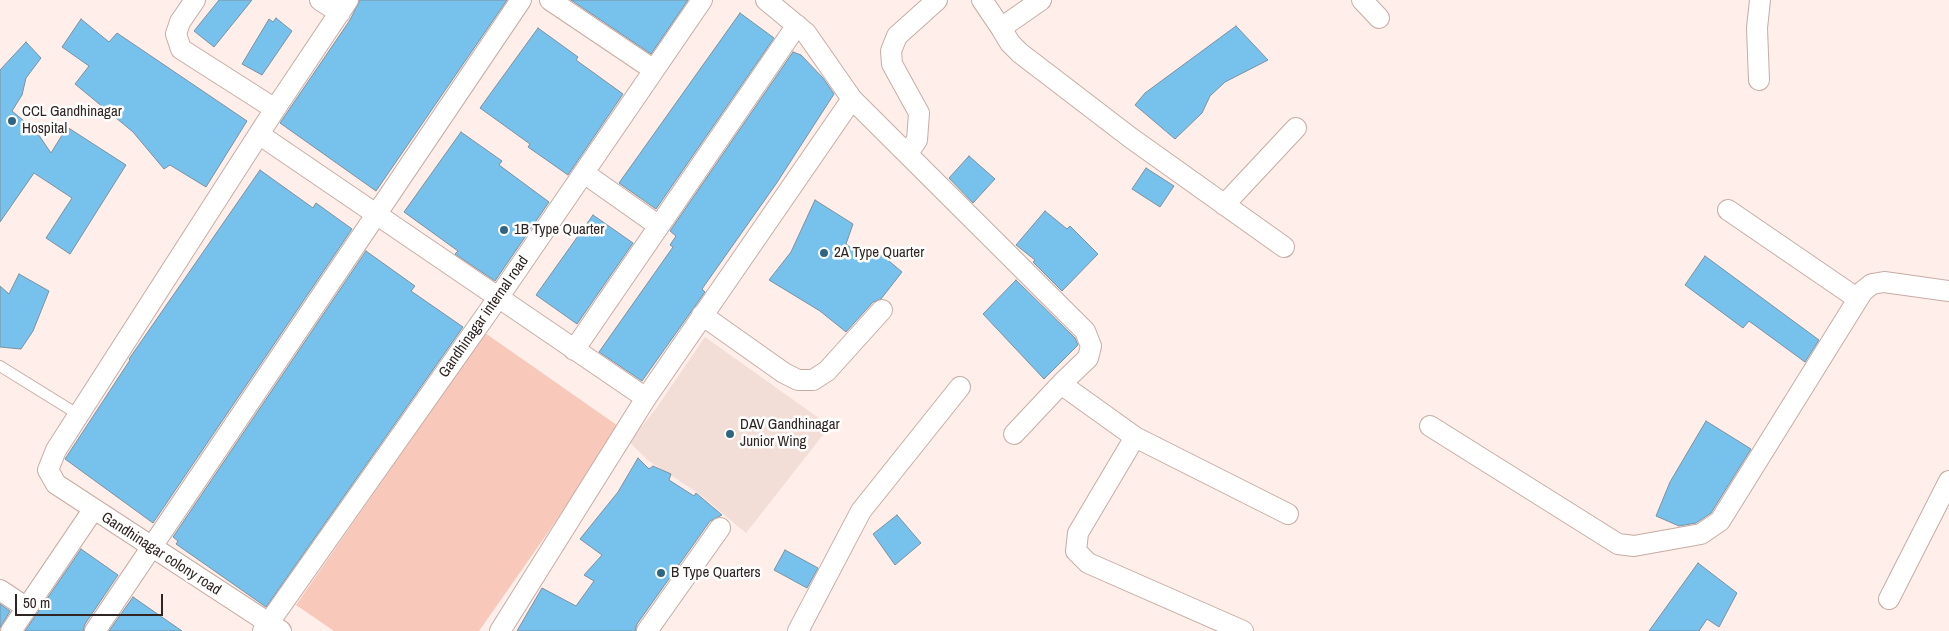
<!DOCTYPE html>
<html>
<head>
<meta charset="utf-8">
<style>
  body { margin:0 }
  #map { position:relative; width:1949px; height:631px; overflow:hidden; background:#ffeee9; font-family:"Archivo Narrow",sans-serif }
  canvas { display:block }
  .scale { position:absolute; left:15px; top:594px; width:148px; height:22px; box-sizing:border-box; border:2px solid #2f2522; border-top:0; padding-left:6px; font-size:15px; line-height:18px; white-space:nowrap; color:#2f2522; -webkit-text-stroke:4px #fff; paint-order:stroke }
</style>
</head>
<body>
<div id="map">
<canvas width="1949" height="631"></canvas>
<div class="scale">50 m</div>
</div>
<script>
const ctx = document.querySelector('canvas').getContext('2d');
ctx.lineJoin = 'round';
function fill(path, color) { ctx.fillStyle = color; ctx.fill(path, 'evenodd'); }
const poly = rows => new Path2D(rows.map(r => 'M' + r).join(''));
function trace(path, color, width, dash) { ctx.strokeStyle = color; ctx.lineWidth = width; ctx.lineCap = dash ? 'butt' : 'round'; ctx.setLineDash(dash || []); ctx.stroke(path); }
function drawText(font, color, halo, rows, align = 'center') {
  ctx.font = font + ' "Archivo Narrow",sans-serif'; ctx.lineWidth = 5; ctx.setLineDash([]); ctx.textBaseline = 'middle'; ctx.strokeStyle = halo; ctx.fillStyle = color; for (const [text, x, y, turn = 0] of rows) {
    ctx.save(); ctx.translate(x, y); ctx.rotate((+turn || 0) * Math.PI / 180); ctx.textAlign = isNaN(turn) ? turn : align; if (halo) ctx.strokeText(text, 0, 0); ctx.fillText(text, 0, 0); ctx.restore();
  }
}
const built = poly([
  [705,337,830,426,746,533,698,493,649,461,629,442,655,410]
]);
const green = poly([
  [485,333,621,428,479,631,334,631,296,605]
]);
const building = poly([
  [219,0,252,0,214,47,194,31,219,0],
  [360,0,507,0,376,191,280,123,350,20,360,0],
  [571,0,688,0,651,54,571,0],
  [740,13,774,38,656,209,619,183,740,13],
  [276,18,292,31,262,75,242,64,269,19,273,22,276,18],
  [81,19,109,42,117,33,247,121,206,187,170,165,164,169,133,132,75,84,89,66,62,47,81,19],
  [1236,26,1268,60,1225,82,1210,96,1202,113,1175,139,1135,105,1145,93,1236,26],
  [538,28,578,57,576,60,623,94,568,175,528,147,530,144,480,108,538,28],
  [26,42,41,58,26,78,22,95,12,111,36,131,51,153,67,127,126,165,70,254,46,238,72,198,34,173,0,222,0,70,26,42],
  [793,52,801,55,823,78,834,94,776,184,702,289,705,292,642,381,599,352,673,247,670,245,676,236,670,231,793,52],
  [461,132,502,161,499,165,549,202,495,281,455,254,458,251,404,212,461,132],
  [969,156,995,179,973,203,949,178,969,156],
  [1146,168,1174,186,1160,207,1132,189,1146,168],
  [260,170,313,208,316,203,352,229,153,523,65,459,130,360,129,359,260,170],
  [815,200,853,224,846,244,867,260,876,250,902,272,881,299,873,302,846,332,820,311,769,280,791,252,815,200],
  [1045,211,1067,229,1070,226,1098,254,1062,291,1033,262,1035,260,1016,245,1045,211],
  [593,215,633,243,577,324,536,295,593,215],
  [366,251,415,286,411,291,463,327,266,607,176,544,178,541,173,537,366,251],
  [1705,256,1819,340,1805,362,1749,321,1743,328,1685,285,1705,256],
  [19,274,49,291,33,331,21,349,0,347,0,286,9,294,19,274],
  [1016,280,1075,338,1078,345,1044,379,983,314,1016,280],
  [1706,421,1751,449,1711,513,1696,523,1679,526,1656,516,1670,482,1706,421],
  [638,458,649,469,653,466,671,474,669,480,694,496,696,493,722,515,710,521,637,624,635,631,517,631,542,588,576,606,594,581,584,575,602,555,580,539,618,492,638,458],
  [897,515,921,543,895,565,873,534,897,515],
  [81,549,118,575,85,624,83,631,25,631,81,549],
  [785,550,818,568,807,588,774,570,785,550],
  [1698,563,1737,593,1719,627,1707,619,1699,631,1649,631,1698,563],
  [133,597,182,631,109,631,133,597],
  [0,604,10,611,0,628,0,604]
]);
const lane = poly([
  [0,366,79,415]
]);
const street = poly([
  [195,0,180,22,176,34,181,49,275,109],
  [320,0,340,13],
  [550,0,654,70],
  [766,0,806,33,852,99],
  [982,0,1001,28,1041,0],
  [1362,0,1379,18],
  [1001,28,1010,43,1020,53,1131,138,1284,247],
  [1759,80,1757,28,1760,0],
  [260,135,646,398],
  [908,153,917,140,919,113,892,64,891,51,897,36,937,0],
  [584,173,659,226],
  [1224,205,1296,128],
  [1728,210,1858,299],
  [702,315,784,373,798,380,813,380,827,371,882,310],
  [574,350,797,25],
  [1430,426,1618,544,1634,546,1701,534,1720,521,1725,513,1863,291,1872,284,1884,282,1949,291],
  [1014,434,1061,384],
  [1135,437,1288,514],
  [0,590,27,608],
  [1889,599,1949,481],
  [11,631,93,510],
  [95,631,521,0],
  [263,631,498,298,702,0],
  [281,631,56,484,48,470,56,450,275,109,348,0],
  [500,631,646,398,852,99,1085,331,1091,346,1088,358,1061,384,1135,437,1078,533,1076,551,1088,563,1243,631],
  [647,631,720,528],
  [798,631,861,511,960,387]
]);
const markers = [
  [12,121,5,"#316481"],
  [504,230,5,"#316481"],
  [824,253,5,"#316481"],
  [730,434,5,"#316481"],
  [661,573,5,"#316481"]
];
const poiNames = [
  ["CCL Gandhinagar",22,112],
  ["Hospital",22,129],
  ["1B Type Quarter",514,230],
  ["2A Type Quarter",834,253],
  ["DAV Gandhinagar",740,425],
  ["Junior Wing",740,442],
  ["B Type Quarters",671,573]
];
const streetNames = [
  ["Gandhinagar internal road",484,317,-55],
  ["Gandhinagar colony road",161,554,33]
];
fill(built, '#f3ddd7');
fill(green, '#f8c9bb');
fill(building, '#77c1ed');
trace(building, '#7b919f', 1);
trace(lane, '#c7aca4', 12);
trace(street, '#c7aca4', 22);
trace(lane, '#fff', 10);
trace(street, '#fff', 20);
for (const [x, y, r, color] of markers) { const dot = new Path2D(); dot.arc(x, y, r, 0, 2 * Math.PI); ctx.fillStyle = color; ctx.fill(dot); trace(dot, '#fff', 2); }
drawText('15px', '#2f2522', '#fff', poiNames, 'left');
drawText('15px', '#2f2522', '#fff', streetNames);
</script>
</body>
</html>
